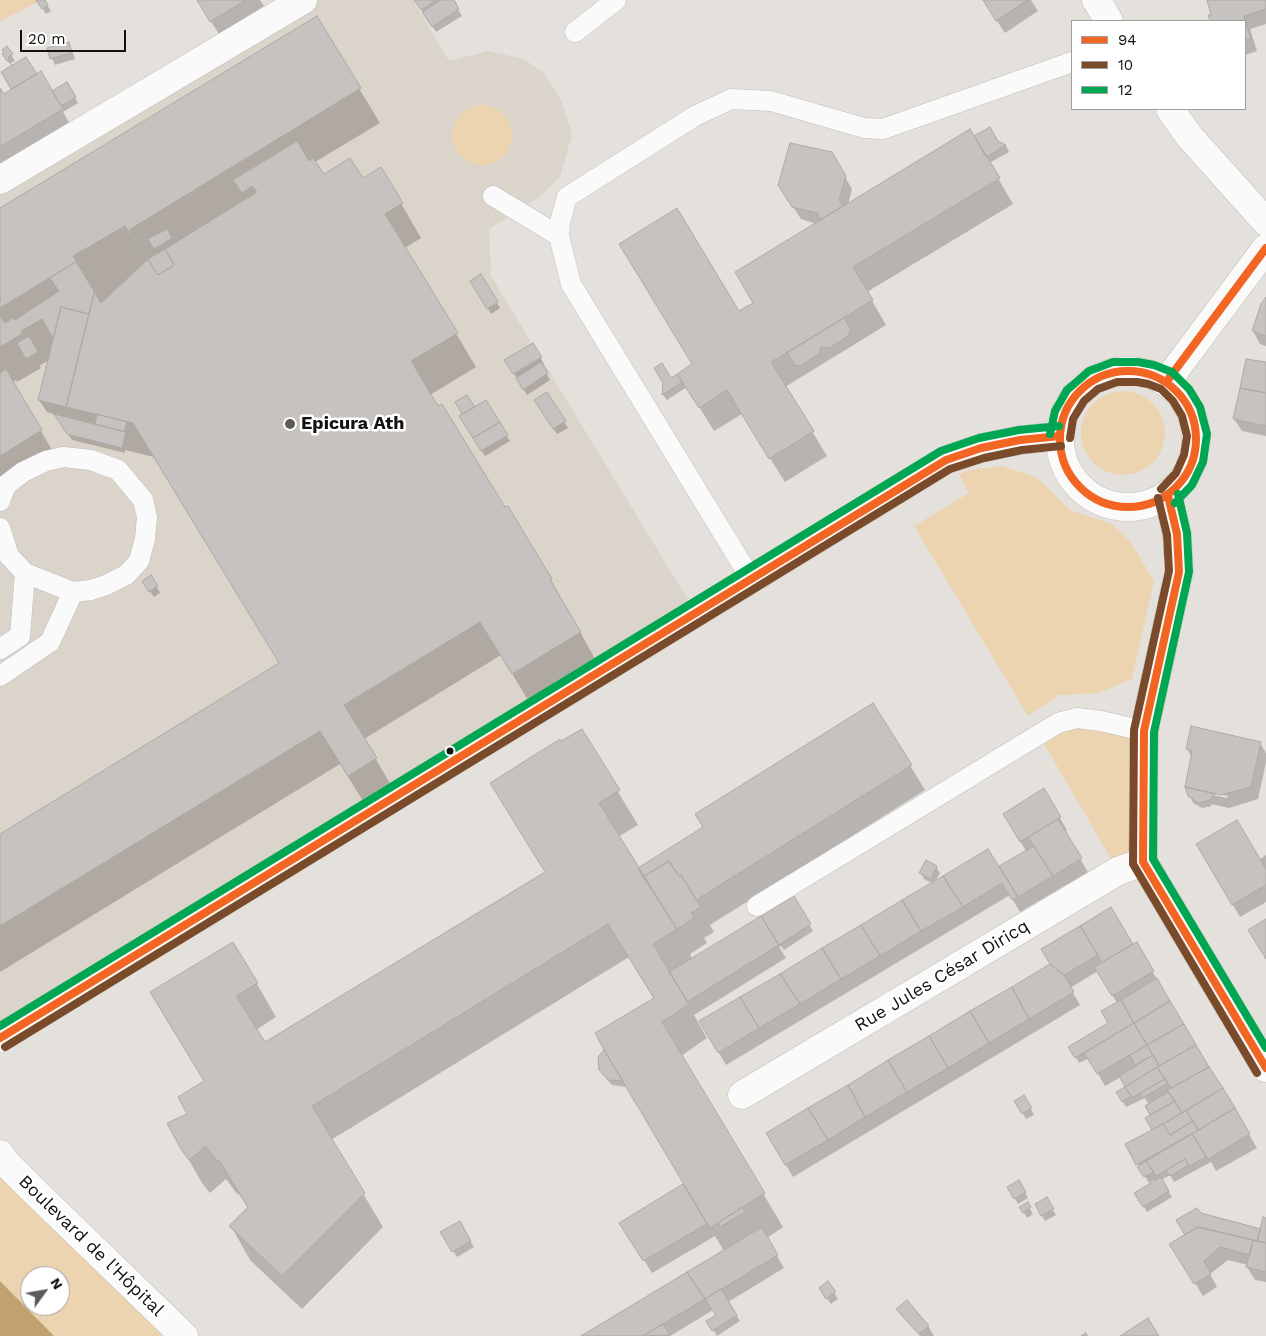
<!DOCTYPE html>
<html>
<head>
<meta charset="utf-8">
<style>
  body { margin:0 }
  #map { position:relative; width:1266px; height:1336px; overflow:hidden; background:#e4e0dc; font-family:"Work Sans",sans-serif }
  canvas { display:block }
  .legend { position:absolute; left:1071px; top:20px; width:175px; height:90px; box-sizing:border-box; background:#fff; border:1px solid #a1a09f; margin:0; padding:6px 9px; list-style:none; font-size:15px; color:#14120f }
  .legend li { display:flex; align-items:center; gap:10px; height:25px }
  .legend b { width:25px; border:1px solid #a1a09f }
  .north { position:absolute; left:20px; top:1266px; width:50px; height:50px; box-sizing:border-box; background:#fff; border:1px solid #a1a09f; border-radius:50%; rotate:58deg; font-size:14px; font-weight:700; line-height:20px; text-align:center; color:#14120f }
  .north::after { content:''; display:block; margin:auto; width:18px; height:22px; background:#5d5a57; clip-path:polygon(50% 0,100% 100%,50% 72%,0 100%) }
  .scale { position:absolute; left:20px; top:30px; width:106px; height:22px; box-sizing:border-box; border:2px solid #14120f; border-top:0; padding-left:6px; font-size:15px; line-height:18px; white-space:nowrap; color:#14120f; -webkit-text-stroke:4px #fff; paint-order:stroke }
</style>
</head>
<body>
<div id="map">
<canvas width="1266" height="1336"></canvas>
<ul class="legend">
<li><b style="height:6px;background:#f26522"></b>94</li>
<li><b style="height:6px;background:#7a4b2a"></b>10</li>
<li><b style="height:6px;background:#00a651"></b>12</li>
</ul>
<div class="north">N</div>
<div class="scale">20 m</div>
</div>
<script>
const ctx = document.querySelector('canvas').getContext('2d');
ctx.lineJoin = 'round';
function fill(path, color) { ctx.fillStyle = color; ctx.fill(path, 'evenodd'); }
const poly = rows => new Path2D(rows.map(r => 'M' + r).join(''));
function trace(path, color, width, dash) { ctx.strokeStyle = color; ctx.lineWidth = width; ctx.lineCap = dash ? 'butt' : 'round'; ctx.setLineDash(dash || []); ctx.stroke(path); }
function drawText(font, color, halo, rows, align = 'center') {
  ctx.font = font + ' "Work Sans",sans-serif'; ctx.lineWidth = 5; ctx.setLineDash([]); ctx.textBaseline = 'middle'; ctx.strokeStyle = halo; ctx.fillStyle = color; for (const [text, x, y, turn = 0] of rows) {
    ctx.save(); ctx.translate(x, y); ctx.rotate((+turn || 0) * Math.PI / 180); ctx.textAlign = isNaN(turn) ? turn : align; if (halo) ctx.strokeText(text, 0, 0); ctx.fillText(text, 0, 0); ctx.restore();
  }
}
const built = poly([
  [303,0,413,0,449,61,488,51,524,59,544,73,561,100,572,134,560,177,540,197,489,229,491,276,696,613,0,1038,0,180]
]);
const green = poly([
  [0,0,42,0,0,21],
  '452 135a30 30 0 1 1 60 0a30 30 0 1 1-60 0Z',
  '1081 433a42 42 0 1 1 84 0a42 42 0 1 1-84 0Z',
  [1001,466,1036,477,1070,510,1112,524,1130,541,1154,581,1132,679,1098,693,1059,695,1028,716,914,526,969,493,959,474,970,470],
  [1058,723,1144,728,1143,862,1118,871,1039,735],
  [0,1154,184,1336,54,1336,0,1281],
  [30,1276,60,1276,60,1306,30,1306]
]);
const water = poly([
  [0,1281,54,1336,0,1336]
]);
const shadow = poly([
  [37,0,44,0,51,11,46,14],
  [197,0,260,0,264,6,219,34],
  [415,0,452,0,462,16,436,32],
  [983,0,1031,0,1038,11,1005,33],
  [1208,0,1266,0,1266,24,1250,29,1257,51,1245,55,1245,21,1211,21,1210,16,1213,15],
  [316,18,380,123,315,162,323,176,362,180,381,169,421,238,405,248,476,367,430,395,505,509,507,508,551,580,599,666,532,707,501,655,364,739,395,792,368,809,340,764,0,972,0,835,280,664,154,457,125,450,125,453,72,440,56,415,47,412,39,400,49,360,39,366,41,368,17,382,16,380,12,382,55,455,0,489,0,210],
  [69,43,75,59,55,65,48,49],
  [7,48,15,61,11,63,13,67,36,76,52,92,67,83,78,103,63,112,81,144,0,193,0,90,3,96,13,90,3,73,12,67,7,60],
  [997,142,1006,146,1009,152,989,163,1013,204,867,292,886,325,785,387,827,456,785,482,742,414,714,431,687,387,667,400,663,395,664,383,693,365,739,313,755,303,817,224,801,219,787,198,831,153,852,189,848,205,978,145],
  [481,276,500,308,491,314,472,281],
  [1266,299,1266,346,1260,344,1253,331],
  [532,345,544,364,542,365,550,380,527,395,506,360],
  [1266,364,1266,436,1242,431,1234,419],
  [547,394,568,428,557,434,536,401],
  [486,402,510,441,485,456,461,417,464,415,457,403,474,409],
  [151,577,160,593,154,597,147,587],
  [873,705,925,790,710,925,714,932,704,938,707,943,690,954,692,959,793,898,813,931,784,950,781,946,779,947,786,958,694,1015,707,1038,681,1056,783,1227,767,1238,784,1268,728,1302,740,1321,717,1336,708,1321,717,1315,713,1310,670,1336,583,1336,724,1251,715,1236,652,1273,621,1223,685,1184,627,1087,612,1085,600,1070,654,999,629,957,331,1140,383,1227,302,1309,250,1260,231,1226,249,1209,239,1194,237,1194,226,1179,210,1193,202,1183,182,1148,189,1114,205,1082,151,993,257,984,276,1017,256,1030,265,1044,546,872,561,743,581,731,638,825,618,837,638,869,704,828],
  [1260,743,1266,753,1266,762,1258,799,1229,808,1211,804,1212,806,1202,808,1193,803,1186,787,1192,757,1187,749],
  [1194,788,1228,796,1227,798,1194,791],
  [1043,790,1067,830,1064,832,1088,872,1020,912,1010,895,726,1065,701,1022,933,884,924,879,921,873,936,867,940,873,935,882,999,868,1026,851,1012,827],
  [1198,845,1259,860,1266,855,1266,902,1240,917],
  [1110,908,1133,946,1136,944,1257,1148,1216,1171,1211,1162,1174,1182,1170,1175,1161,1180,1172,1197,1147,1212,1136,1193,1155,1182,1154,1180,1149,1183,1127,1145,1153,1130,1152,1116,1146,1106,1149,1105,1145,1098,1126,1107,1117,1092,1127,1087,1121,1077,1105,1086,1089,1058,1079,1063,1070,1047,1110,1024,1117,1003,1098,971,1070,988,1080,1005,793,1177,768,1134,1051,964],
  [1024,1097,1034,1115,1026,1119,1016,1101],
  [1019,1181,1028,1198,1018,1204,1009,1187],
  [1046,1199,1056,1215,1045,1221,1036,1205],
  [1027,1204,1033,1214,1027,1218,1021,1207],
  [1201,1214,1261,1230,1266,1219,1266,1282,1255,1280,1247,1267,1248,1265,1228,1260,1210,1274,1217,1287,1203,1296,1171,1244,1186,1235],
  [459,1222,474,1247,457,1257,442,1233],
  [828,1283,838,1299,831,1304,824,1294],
  [902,1315,928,1326,934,1336,920,1336],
  [1086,1332,1088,1336,1080,1336]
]);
const building = poly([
  [36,0,45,0,48,5,42,9,36,0],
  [197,0,246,0,210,22,197,0],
  [414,0,437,0,421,10,414,0],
  [441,0,454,0,459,9,432,27,422,12,441,0],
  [983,0,1028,0,996,21,983,0],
  [1207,0,1266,0,1266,9,1244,16,1251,39,1245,40,1245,21,1210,21,1208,15,1211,15,1207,0],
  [317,16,361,88,129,230,158,275,174,265,165,249,257,192,252,186,242,193,233,180,297,141,309,161,313,158,324,174,350,158,363,178,381,167,403,203,385,214,458,333,411,361,438,406,442,404,505,507,508,506,552,579,550,580,581,632,512,674,480,622,344,705,377,758,348,776,320,731,0,926,0,834,279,663,133,423,66,407,97,281,82,258,0,308,0,208,317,16],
  [69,42,72,53,50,59,47,48,69,42],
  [7,46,13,54,8,57,10,59,7,61,2,54,4,52,2,50,7,46],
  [26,57,37,74,11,89,1,72,26,57],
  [41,71,63,109,0,147,0,88,4,94,41,71],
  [67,82,76,97,61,106,52,91,67,82],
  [990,127,998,141,1006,145,986,157,974,136,990,127],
  [970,129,1000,178,853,267,873,300,771,362,814,431,769,459,727,390,699,408,677,374,692,364,619,244,677,208,739,311,753,303,735,272,970,129],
  [790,143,832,152,846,176,839,200,843,206,821,219,817,213,792,207,778,185,790,143],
  [125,226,147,260,101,303,73,256,125,226],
  [167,229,172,238,154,249,148,239,167,229],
  [165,249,174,265,158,275,148,259,165,249],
  [82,258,97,281,89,314,61,307,53,338,42,319,21,331,22,334,0,347,0,316,5,323,13,318,15,320,59,291,50,278,82,258],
  [481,274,498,302,487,309,470,281,481,274],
  [1266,297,1266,336,1252,331,1261,304,1266,297],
  [61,307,89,314,66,407,38,400,61,307],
  [844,318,851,330,848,336,830,348,821,347,819,354,800,366,795,365,787,353,844,318],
  [29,336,38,352,26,359,17,343,29,336],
  [533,343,542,357,513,374,504,360,533,343],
  [1246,359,1266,362,1266,393,1240,388,1246,359],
  [541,362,548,373,523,390,516,378,541,362],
  [662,363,671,378,677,374,683,382,662,395,663,383,654,368,662,363],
  [6,369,42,430,0,456,0,373,6,369],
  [1240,388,1266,393,1266,426,1233,419,1240,388],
  [547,392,566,421,553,429,534,400,547,392],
  [467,395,475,407,462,414,455,402,467,395],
  [486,400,500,422,473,438,459,416,486,400],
  [54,414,126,432,122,448,67,434,54,414],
  [97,414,127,422,124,432,95,424,97,414],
  [500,422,508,435,481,451,473,438,500,422],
  [151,575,158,586,149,592,142,581,151,575],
  [873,703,912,765,696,900,681,875,679,876,669,861,643,877,638,868,703,827,695,814,873,703],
  [1191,726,1261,742,1251,787,1221,795,1185,787,1192,751,1186,749,1191,726],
  [582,729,620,790,599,803,677,929,653,944,689,1004,662,1022,765,1193,710,1228,604,1050,595,1033,654,998,608,924,312,1106,365,1193,282,1276,229,1226,248,1207,219,1160,217,1161,206,1146,189,1160,181,1149,170,1129,167,1123,187,1114,178,1097,204,1081,150,992,233,942,258,983,236,996,265,1042,545,872,490,783,560,739,561,741,582,729],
  [1185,787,1215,794,1210,800,1198,803,1188,796,1185,787],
  [1044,788,1061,817,1020,842,1003,814,1044,788],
  [1058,819,1082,858,1053,876,1028,837,1058,819],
  [1237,820,1266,869,1266,885,1232,905,1196,844,1237,820],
  [1034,846,1053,876,1018,897,999,866,1034,846],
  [988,849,1018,897,1012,900,1002,883,963,907,943,876,988,849],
  [926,860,937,866,931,879,919,873,926,860],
  [669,861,679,876,681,875,701,907,691,913,694,918,677,929,643,877,669,861],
  [943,876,963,907,921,931,902,900,943,876],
  [794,896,811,924,779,945,761,916,794,896],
  [902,900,921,931,880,956,861,925,902,900],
  [1111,907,1133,944,1102,962,1080,926,1111,907],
  [761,916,779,945,687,1002,669,972,761,916],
  [1266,919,1266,959,1248,930,1266,919],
  [861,925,880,956,841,979,822,948,861,925],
  [1080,926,1098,955,1064,975,1050,964,1041,949,1080,926],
  [1137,942,1154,971,1112,996,1094,967,1137,942],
  [822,948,841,979,800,1004,780,974,822,948],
  [1050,964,1064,975,1074,992,1029,1019,1012,987,1050,964],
  [780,974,800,1004,759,1028,740,997,780,974],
  [1157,978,1170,1001,1134,1023,1121,1000,1157,978],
  [1012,987,1029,1019,989,1043,970,1011,1012,987],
  [740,997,759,1028,718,1053,699,1021,740,997],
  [1121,1000,1134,1023,1075,1058,1068,1047,1108,1023,1101,1011,1121,1000],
  [1170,1001,1184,1024,1147,1045,1134,1023,1170,1001],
  [970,1011,989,1043,948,1068,929,1036,970,1011],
  [1134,1023,1147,1045,1097,1074,1084,1053,1134,1023],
  [1184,1024,1196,1045,1159,1066,1147,1045,1184,1024],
  [929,1036,948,1068,907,1092,888,1060,929,1036],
  [1147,1045,1153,1055,1135,1065,1130,1055,1147,1045],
  [1196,1045,1209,1067,1171,1088,1157,1067,1196,1045],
  [604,1050,623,1081,608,1080,599,1070,598,1057,604,1050],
  [1153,1055,1159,1066,1125,1087,1119,1076,1153,1055],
  [888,1060,907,1092,865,1117,848,1085,888,1060],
  [1157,1067,1165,1079,1132,1098,1125,1087,1157,1067],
  [1209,1067,1223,1088,1182,1113,1167,1090,1209,1067],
  [1165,1079,1168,1083,1143,1098,1140,1093,1165,1079],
  [848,1085,865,1117,828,1140,808,1108,848,1085],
  [1125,1087,1131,1096,1122,1102,1116,1092,1125,1087],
  [1223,1088,1235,1108,1198,1130,1186,1110,1223,1088],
  [1168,1092,1175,1101,1150,1115,1145,1106,1168,1092],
  [1024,1095,1032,1108,1022,1114,1014,1101,1024,1095],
  [1175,1101,1182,1113,1152,1130,1145,1118,1175,1101],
  [808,1108,828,1140,785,1165,766,1133,808,1108],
  [1235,1108,1250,1134,1208,1159,1192,1134,1235,1108],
  [1186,1110,1193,1121,1170,1135,1163,1124,1186,1110],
  [1193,1121,1198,1130,1136,1165,1125,1144,1163,1124,1170,1135,1193,1121],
  [1192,1134,1206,1157,1190,1166,1185,1159,1156,1176,1146,1161,1192,1134],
  [1185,1159,1189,1165,1170,1176,1166,1170,1185,1159],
  [1146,1161,1154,1172,1144,1177,1137,1167,1146,1161],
  [1161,1177,1169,1191,1143,1207,1134,1193,1161,1177],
  [1019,1180,1026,1192,1014,1199,1007,1187,1019,1180],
  [683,1184,707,1224,643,1261,619,1223,683,1184],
  [1047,1197,1054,1209,1041,1216,1035,1204,1047,1197],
  [1028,1202,1031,1207,1023,1213,1019,1207,1028,1202],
  [742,1207,745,1212,720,1227,718,1223,742,1207],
  [1197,1208,1201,1213,1261,1229,1257,1241,1198,1227,1185,1235,1176,1220,1197,1208],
  [1263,1217,1266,1218,1266,1243,1257,1241,1263,1217],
  [460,1221,471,1241,452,1252,440,1232,460,1221],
  [762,1227,778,1255,705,1299,687,1272,762,1227],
  [1198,1227,1253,1240,1250,1255,1220,1247,1204,1261,1211,1274,1194,1284,1169,1244,1198,1227],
  [1253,1240,1266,1243,1266,1272,1246,1267,1253,1240],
  [687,1272,705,1299,643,1336,581,1336,687,1272],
  [828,1281,836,1292,826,1299,819,1288,828,1281],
  [721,1289,737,1315,712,1331,706,1321,716,1315,705,1299,721,1289],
  [907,1300,929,1326,919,1334,896,1309,907,1300],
  [1148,1318,1159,1336,1120,1336,1148,1318],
  [663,1324,670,1335,643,1336,663,1324]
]);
const service = poly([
  [575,32,616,0],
  [493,196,559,236],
  [0,501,6,485,23,472,46,461,63,457,91,460,118,470,143,500,147,517,145,539,139,561,126,575,106,585,91,590,73,592,25,573,9,556,0,528],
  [751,579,571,284,559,236,560,222,567,197,695,116,731,99,771,101,864,128,883,129,1072,62],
  [0,649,20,636,25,573],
  [0,676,50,642,73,592],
  [757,906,1058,723,1077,718,1101,721,1144,731]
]);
const minor = poly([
  [1096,0,1109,21],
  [1170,109,1189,136,1266,222],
  [0,180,303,0],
  [742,1095,1118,871,1143,862],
  [0,1154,8,1165,30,1187,184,1336]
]);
const tertiary = poly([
  '1060 439a68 68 0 1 1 136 0a68 68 0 1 1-136 0Z',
  [1167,381,1266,248],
  [1168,496,1177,534,1179,572,1144,731,1143,862,1266,1068],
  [0,1038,946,460,981,448,1020,440,1060,436]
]);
const bus1 = poly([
  '1060 439a68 68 0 1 1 136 0a68 68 0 1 1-136 0Z',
  [1167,381,1266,248],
  [1168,496,1177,534,1179,572,1144,731,1143,862,1266,1068],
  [0,1038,946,460,981,448,1020,440,1060,436]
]);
const bus2 = poly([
  [1070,438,1073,419,1084,401,1098,389,1117,382,1137,382,1148,384,1161,389,1173,401,1182,416,1187,436,1184,455,1176,473,1161,489],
  [1158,498,1167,535,1169,571,1134,730,1133,864,1257,1073],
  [5,1047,950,469,984,458,1022,450,1061,446]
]);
const bus3 = poly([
  [1050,434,1055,411,1067,390,1089,371,1113,362,1138,362,1154,365,1172,372,1189,389,1200,407,1207,434,1203,462,1192,485,1175,503],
  [1178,494,1187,533,1189,572,1154,732,1153,859,1266,1048],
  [0,1026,941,451,979,438,1019,430,1059,426]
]);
const markers = [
  [290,424,6,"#5d5a57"],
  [450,751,4.5,"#14120f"]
];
const poiNames = [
  ["Epicura Ath",301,424]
];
const streetNames = [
  ["Rue Jules César Diricq",942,976,-31],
  ["Boulevard de l'Hôpital",91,1246,44]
];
fill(built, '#dbd4ca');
fill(green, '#ecd4b1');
fill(water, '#c1a26f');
fill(shadow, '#0003');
fill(building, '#c5c2bf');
trace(building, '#acaaa6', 1);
trace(service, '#c0beba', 21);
trace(minor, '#c0beba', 29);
trace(tertiary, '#c0beba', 29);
trace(service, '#fbfafa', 20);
trace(minor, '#fbfafa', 28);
trace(tertiary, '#fbfafa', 28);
trace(bus1, '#f26522', 8);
trace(bus2, '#7a4b2a', 8);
trace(bus3, '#00a651', 8);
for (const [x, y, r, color] of markers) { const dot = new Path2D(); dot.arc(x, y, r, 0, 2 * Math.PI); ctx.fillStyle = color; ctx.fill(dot); trace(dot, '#fff', 2); }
drawText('bold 18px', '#14120f', '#fff', poiNames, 'left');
drawText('18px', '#14120f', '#fff', streetNames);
</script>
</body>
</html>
